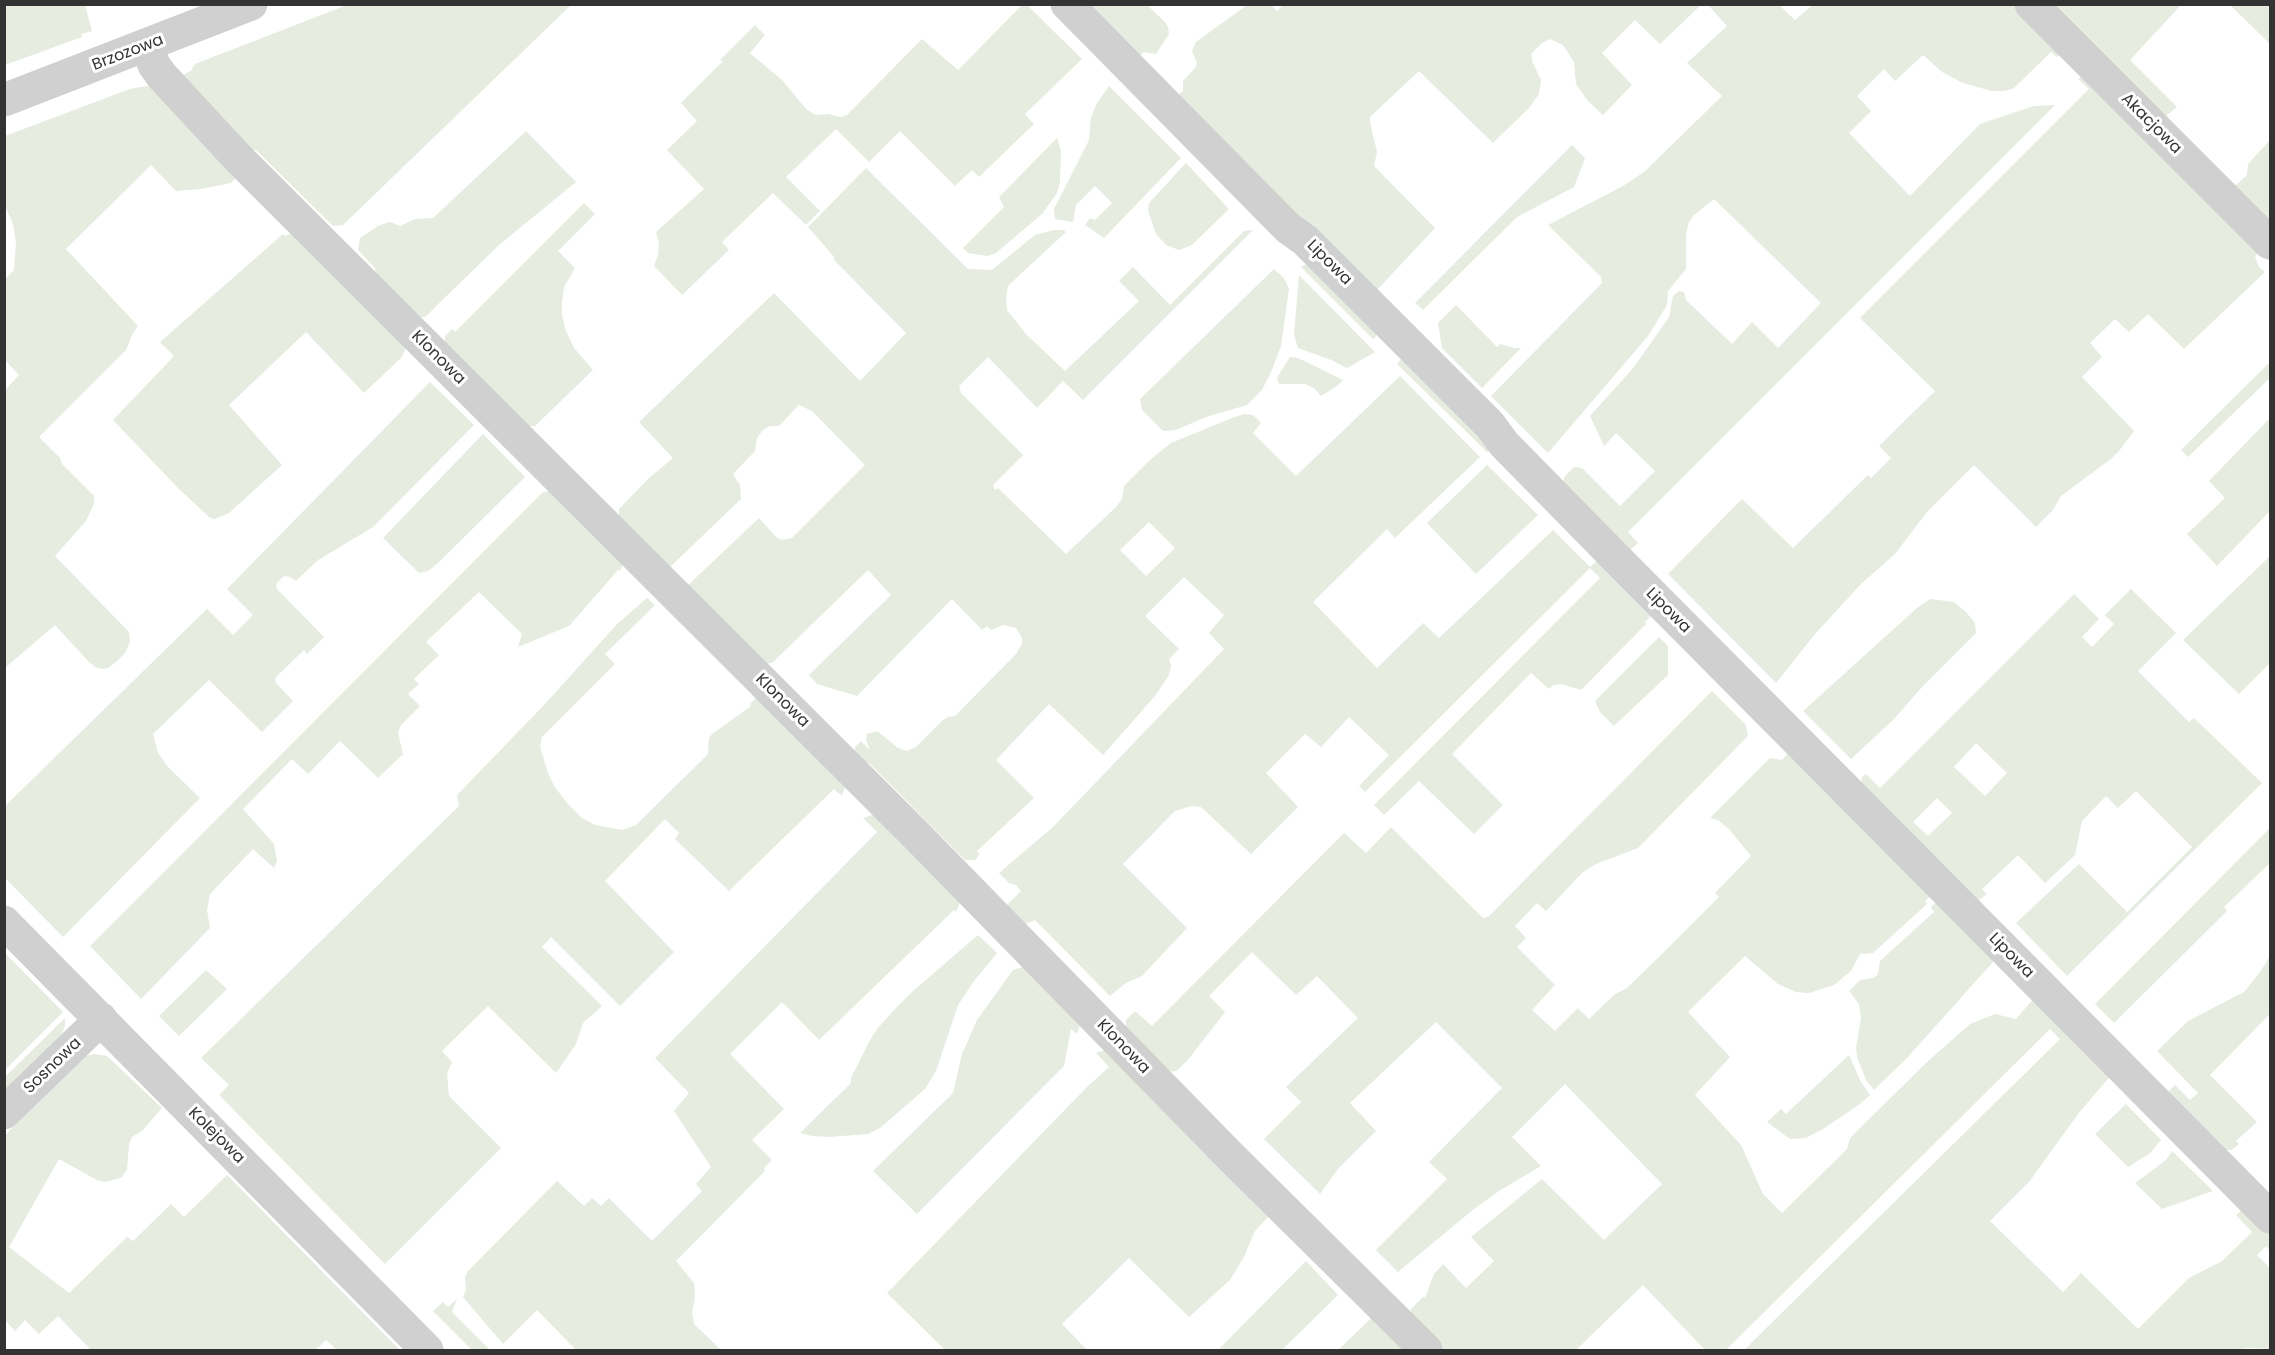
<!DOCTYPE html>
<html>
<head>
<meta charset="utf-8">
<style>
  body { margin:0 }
  #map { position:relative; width:2275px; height:1355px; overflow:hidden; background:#fff; font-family:Poppins,sans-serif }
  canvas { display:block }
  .frame { position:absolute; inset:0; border:6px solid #333; pointer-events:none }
</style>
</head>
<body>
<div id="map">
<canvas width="2275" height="1355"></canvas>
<div class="frame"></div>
</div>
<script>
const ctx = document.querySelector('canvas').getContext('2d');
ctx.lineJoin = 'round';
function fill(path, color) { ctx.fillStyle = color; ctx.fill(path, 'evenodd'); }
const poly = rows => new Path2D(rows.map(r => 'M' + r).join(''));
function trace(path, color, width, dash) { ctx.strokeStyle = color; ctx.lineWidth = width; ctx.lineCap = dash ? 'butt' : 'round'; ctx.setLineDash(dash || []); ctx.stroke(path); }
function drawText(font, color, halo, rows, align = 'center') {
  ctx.font = font + ' Poppins,sans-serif'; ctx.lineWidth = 6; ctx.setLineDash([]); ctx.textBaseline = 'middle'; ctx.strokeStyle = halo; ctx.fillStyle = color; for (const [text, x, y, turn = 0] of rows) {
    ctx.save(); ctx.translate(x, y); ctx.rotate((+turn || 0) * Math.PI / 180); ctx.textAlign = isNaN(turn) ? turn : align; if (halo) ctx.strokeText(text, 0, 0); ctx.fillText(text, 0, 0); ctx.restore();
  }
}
const green = poly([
  [1284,4,1701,5,1660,44,1635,20,1602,53,1632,85,1603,115,1588,101,1576,84,1574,62,1563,45,1550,39,1542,43,1531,54,1533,63,1541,80,1539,94,1529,108,1493,143,1419,71,1370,117,1370,122,1377,152,1374,166,1435,228,1377,290,1312,224,1298,224,1175,98,1183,91,1183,81,1195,68,1197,63,1192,51,1196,42,1247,5,1271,5,1277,11],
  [4,5,85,5,92,31,81,34,82,37,5,65],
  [347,5,571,5,343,225,333,226,256,150,247,150,180,76,191,71,195,64],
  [1022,5,1027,5,1082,59,1025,114,1034,124,979,177,972,170,955,186,900,131,869,162,836,129,786,177,820,211,806,225,773,193,722,242,729,250,682,295,654,266,658,255,659,244,656,232,704,189,667,150,697,121,681,103,723,61,720,60,755,25,765,35,750,53,782,80,807,110,816,115,828,114,841,117,847,115,922,39,958,70],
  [1083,5,1147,5,1165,22,1168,27,1169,34,1156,54,1144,52,1137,59],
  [1708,5,1779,5,1795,20,1813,5,2013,5,2061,53,2057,57,2051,52,2014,88,2005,91,1992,91,1963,83,1942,72,1923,55,1895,81,1884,69,1857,96,1871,111,1849,133,1910,196,1980,124,2034,106,2055,105,1628,532,1638,543,1628,552,1563,488,1564,477,1574,467,1582,468,1620,506,1655,471,1616,433,1604,446,1590,416,1634,367,1669,317,1673,296,1679,291,1684,292,1686,300,1732,344,1752,322,1778,348,1821,303,1714,199,1694,215,1689,222,1686,234,1686,269,1668,291,1667,305,1648,336,1548,453,1491,396,1602,283,1601,277,1548,225,1623,186,1644,172,1722,96,1687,63,1727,26],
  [2050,5,2181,5,2130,60,2177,107,2164,118],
  [2230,5,2270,5,2270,44],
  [2083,75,2260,251,2255,257,2259,267,2265,272,2184,349,2148,314,2129,332,2115,319,2090,343,2102,357,2082,377,2134,431,2119,451,2112,458,2061,496,2053,510,2036,527,1974,465,1927,512,1895,554,1861,584,1815,634,1776,683,1668,574,1742,499,1793,548,1868,475,1871,478,1891,458,1879,446,1935,391,1860,318,2089,89,2078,79],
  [153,85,238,175,231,183,201,189,176,191,151,165,66,249,138,326,133,333,126,350,39,437,60,458,62,464,94,496,94,504,86,521,55,556,129,632,130,642,125,653,116,662,108,668,102,669,95,667,88,661,55,625,5,668,5,390,19,375,5,360,5,279,14,270,16,243,13,224,5,206,5,136,130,89],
  [1109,86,1181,158,1104,238,1085,225,1090,218,1095,220,1112,203,1095,186,1076,205,1073,222,1055,219,1054,209,1089,140,1091,117,1097,103],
  [526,131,576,182,499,245,425,317,415,317,376,278,375,268,358,250,360,238,378,226,390,222,400,226,415,219,433,218],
  [1057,138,1061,152,1060,183,1057,193,1042,214,996,253,987,256,968,253,963,248,1004,207,999,197],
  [2270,140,2270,223,2235,186,2247,175,2248,164],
  [1572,145,1585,158,1574,187,1517,217,1423,310,1415,303],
  [1186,163,1229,209,1192,245,1179,250,1166,245,1156,234,1148,211,1149,203],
  [866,168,968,269,992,270,1035,235,1054,230,1063,230,1066,232,1012,282,1008,286,1006,297,1007,310,1026,334,1065,371,1139,301,1119,281,1133,267,1170,305,1244,231,1253,230,1083,400,1063,381,1037,408,988,357,959,386,961,393,1023,455,993,485,995,490,998,488,1066,554,1116,507,1122,499,1124,486,1150,460,1171,443,1232,418,1244,414,1253,415,1261,423,1253,433,1296,476,1400,376,1480,457,1395,538,1387,529,1313,602,1377,668,1423,623,1439,638,1553,530,1590,567,1601,557,1653,614,1645,622,1646,624,1581,690,1561,684,1553,685,1549,689,1531,673,1452,754,1503,805,1474,834,1419,781,1384,815,1374,805,1600,578,1590,568,1365,792,1359,786,1389,755,1349,717,1321,747,1305,734,1266,773,1298,807,1251,854,1201,807,1191,806,1175,811,1123,864,1187,928,1142,976,1126,983,1110,996,1035,920,1025,924,1004,908,1021,891,1016,885,1009,883,999,873,1053,827,1224,649,1209,633,1224,615,1184,577,1145,616,1179,649,1169,659,1171,666,1169,675,1155,696,1103,755,1049,704,996,760,1034,798,977,851,980,854,975,860,965,860,869,763,859,762,854,757,855,747,861,741,870,750,866,740,867,734,877,731,898,748,907,751,916,747,943,720,948,717,955,716,1016,654,1022,644,1022,638,1016,628,1003,625,991,630,987,626,982,630,952,599,857,696,817,684,809,675,891,595,868,570,772,663,762,664,686,587,759,518,776,537,782,540,792,538,865,465,812,411,799,405,779,426,770,426,763,430,757,438,755,451,733,474,740,485,741,499,668,569,619,519,619,509,649,478,673,458,639,422,774,293,860,381,906,333,833,259,835,258,808,227],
  [1149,522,1175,548,1146,576,1120,550],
  [584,203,595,214,558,251,575,268,564,287,562,302,562,315,566,331,574,348,593,370,535,426,525,426,445,346,445,336,452,329,455,332],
  [295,232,407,344,402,357,364,393,306,332,229,405,282,465,229,513,215,519,210,518,178,488,113,420,174,356,160,342,283,234,285,236],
  [1306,264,1377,332,1375,338,1373,339,1301,267],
  [1274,269,1284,278,1289,289,1281,346,1272,370,1262,390,1247,405,1206,417,1176,430,1163,431,1142,410,1140,399],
  [1299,275,1375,352,1347,368,1331,360,1298,348,1294,335],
  [1456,305,1497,347,1500,344,1514,348,1521,348,1482,388,1442,348,1438,323],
  [1290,357,1298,358,1343,380,1337,386,1321,396,1314,388,1305,384,1279,384,1277,378],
  [1401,359,1406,360,1493,448,1487,452,1397,364],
  [2270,362,2270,378,2188,457,2181,450],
  [430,382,474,425,373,527,318,560,296,581,290,577,284,576,276,584,277,589,324,637,307,654,304,650,275,678,276,683,293,701,262,732,209,680,153,734,158,753,168,767,200,798,63,937,5,878,5,806,207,609,233,635,253,615,227,589],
  [2270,418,2270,511,2217,566,2187,534,2225,498,2209,481],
  [483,434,525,477,437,564,428,571,419,573,383,538],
  [1487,465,1538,515,1476,574,1427,523],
  [553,489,624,560,620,571,618,570,569,626,518,647,522,634,479,592,426,642,439,655,414,679,419,684,408,694,420,706,401,725,398,733,403,754,378,778,340,741,308,774,292,759,243,809,274,844,277,861,274,868,253,849,210,894,207,910,210,928,141,999,90,946,542,493],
  [2270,556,2270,663,2239,694,2183,640],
  [2131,589,2176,633,2138,671,2189,722,2194,718,2262,783,2067,976,2016,923,2079,864,2127,912,2192,847,2136,791,2118,808,2106,796,2082,821,2075,855,2045,883,2018,855,1982,889,1987,894,1975,903,1861,787,1862,777,1866,774,1880,788,2074,594,2099,619,2082,637,2092,647,2114,624,2105,615],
  [1976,743,2007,773,1985,796,1954,767],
  [1937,798,1952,813,1928,836,1913,822],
  [647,598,655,605,605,654,615,664,542,737,540,747,548,773,554,786,568,804,582,818,595,825,622,830,636,825,708,754,709,738,712,734,751,706,750,704,758,696,846,784,842,796,834,789,729,891,675,839,679,833,665,819,605,881,674,952,620,1006,551,937,542,947,602,1006,583,1023,576,1044,556,1073,488,1006,442,1051,452,1062,447,1074,449,1096,501,1148,385,1264,219,1095,229,1085,201,1058,459,806,457,795,545,704,617,624],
  [1930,599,1954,602,1966,612,1975,623,1976,633,1923,686,1893,720,1851,759,1803,711,1917,608],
  [1659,637,1668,646,1668,675,1614,726,1600,712,1595,701],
  [1712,691,1746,725,1748,736,1638,848,1596,864,1583,872,1546,911,1537,903,1515,926,1526,938,1517,947,1555,985,1532,1010,1555,1031,1578,1008,1589,1019,1615,994,1627,988,1666,950,1719,897,1715,893,1751,856,1729,829,1718,820,1710,818,1770,758,1782,760,1790,751,1932,894,1925,901,1927,904,1873,953,1860,954,1851,971,1834,985,1809,993,1796,992,1778,984,1745,956,1688,1012,1730,1057,1695,1095,1741,1145,1763,1194,1782,1213,1847,1149,1850,1138,1926,1063,1970,1024,1995,1014,2016,1019,2035,997,2112,1074,2078,1114,2029,1182,1990,1221,2063,1292,2081,1273,2138,1329,2189,1278,2222,1261,2252,1232,2236,1215,2244,1208,2270,1235,2270,1251,2266,1246,2257,1255,2270,1268,2270,1349,2247,1348,2233,1350,1744,1350,2060,1039,2050,1029,1726,1350,1705,1350,1643,1285,1576,1350,1443,1350,1411,1319,1411,1309,1423,1297,1425,1298,1434,1274,1443,1264,1466,1288,1494,1261,1471,1237,1542,1179,1604,1240,1662,1184,1565,1084,1512,1137,1541,1166,1499,1191,1474,1209,1398,1272,1376,1250,1447,1179,1429,1162,1502,1088,1436,1022,1350,1103,1376,1131,1338,1169,1320,1194,1264,1139,1301,1102,1286,1087,1358,1018,1317,976,1296,995,1252,952,1209,996,1225,1012,1187,1061,1176,1071,1166,1072,1126,1030,1126,1020,1135,1011,1152,1026,1344,833,1366,853,1391,827,1483,918,1488,917],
  [875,814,961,900,956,912,954,910,819,1040,782,1002,730,1054,784,1109,752,1140,772,1160,764,1168,765,1171,676,1261,694,1283,695,1297,692,1312,694,1324,719,1348,724,1350,576,1350,537,1310,503,1344,463,1297,466,1290,465,1277,468,1271,557,1181,584,1206,592,1198,601,1206,609,1198,652,1241,702,1191,696,1184,711,1167,674,1111,689,1093,655,1058,877,832,863,818],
  [2270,828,2270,863,2224,907,2227,911,2114,1023,2095,1004],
  [1938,900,1994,956,1993,962,1907,1058,1874,1090,1866,1080,1857,1057,1856,1048,1861,1018,1859,1004,1849,991,1860,980,1874,978,1878,974,1880,961,1934,912,1931,907],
  [978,935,997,953,974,981,958,1005,936,1071,925,1089,880,1128,868,1134,829,1137,812,1136,800,1133,851,1083,851,1078,869,1042,877,1029,894,1010,913,991],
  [4,952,63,1012,5,1070,4,1070],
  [2270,956,2270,1014,2210,1075,2257,1122,2236,1141,2239,1144,2232,1150,2223,1150,2166,1094,2175,1085,2190,1100,2198,1093,2157,1051,2188,1021,2244,992,2260,972],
  [1026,966,1081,1022,1077,1034,1071,1029,1064,1066,917,1214,873,1171,953,1093,962,1054,977,1020,1013,970],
  [206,970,227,989,179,1036,159,1016],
  [65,1018,65,1026,61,1035,7,1092,5,1089,5,1077],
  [1108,1049,1271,1214,1255,1231,1244,1257,1230,1280,1189,1317,1129,1258,1062,1324,1087,1350,945,1350,887,1293,1087,1087,1109,1067,1096,1053],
  [94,1054,107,1056,162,1108,143,1130,132,1137,129,1144,127,1170,121,1178,105,1182,97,1180,59,1159,9,1247,69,1293,127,1237,133,1241,171,1204,184,1217,227,1175,400,1350,337,1350,326,1340,315,1350,91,1350,58,1316,39,1334,25,1320,15,1331,5,1320,5,1135,86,1056],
  [1849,1055,1861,1082,1870,1095,1860,1104,1823,1129,1806,1138,1790,1139,1767,1122,1781,1109,1786,1114],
  [2126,1104,2161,1140,2150,1153,2128,1167,2095,1134],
  [2172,1151,2213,1191,2162,1209,2135,1183,2166,1160],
  [1306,1261,1338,1295,1282,1350,1218,1350],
  [457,1299,452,1312,490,1350,472,1350,433,1311,443,1302,448,1307],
  [1373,1316,1407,1350,1338,1350,1362,1327]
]);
const minor = poly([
  [1067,4,1288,228,1305,240,1490,425,1504,444,1613,555,2270,1217],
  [2031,4,2270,243],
  [147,46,154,65,162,76,238,158,916,835,1231,1157,1426,1350],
  [4,922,427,1350],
  [4,1113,101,1019]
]);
const tertiary = poly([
  [4,100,251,4]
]);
const streetNames = [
  ["Brzozowa",128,53,-21],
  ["Akacjowa",2151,124,45],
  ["Lipowa",1329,263,45],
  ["Klonowa",438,358,45],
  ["Lipowa",1668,611,45],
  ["Klonowa",782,701,45],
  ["Lipowa",2011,956,45],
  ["Klonowa",1123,1047,46],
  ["Sosnowa",53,1066,-44],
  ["Kolejowa",216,1136,45]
];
fill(green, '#e6ecdf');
trace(minor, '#d0d0d0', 33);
trace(tertiary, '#d0d0d0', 33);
drawText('16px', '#333', '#fff', streetNames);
</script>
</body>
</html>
